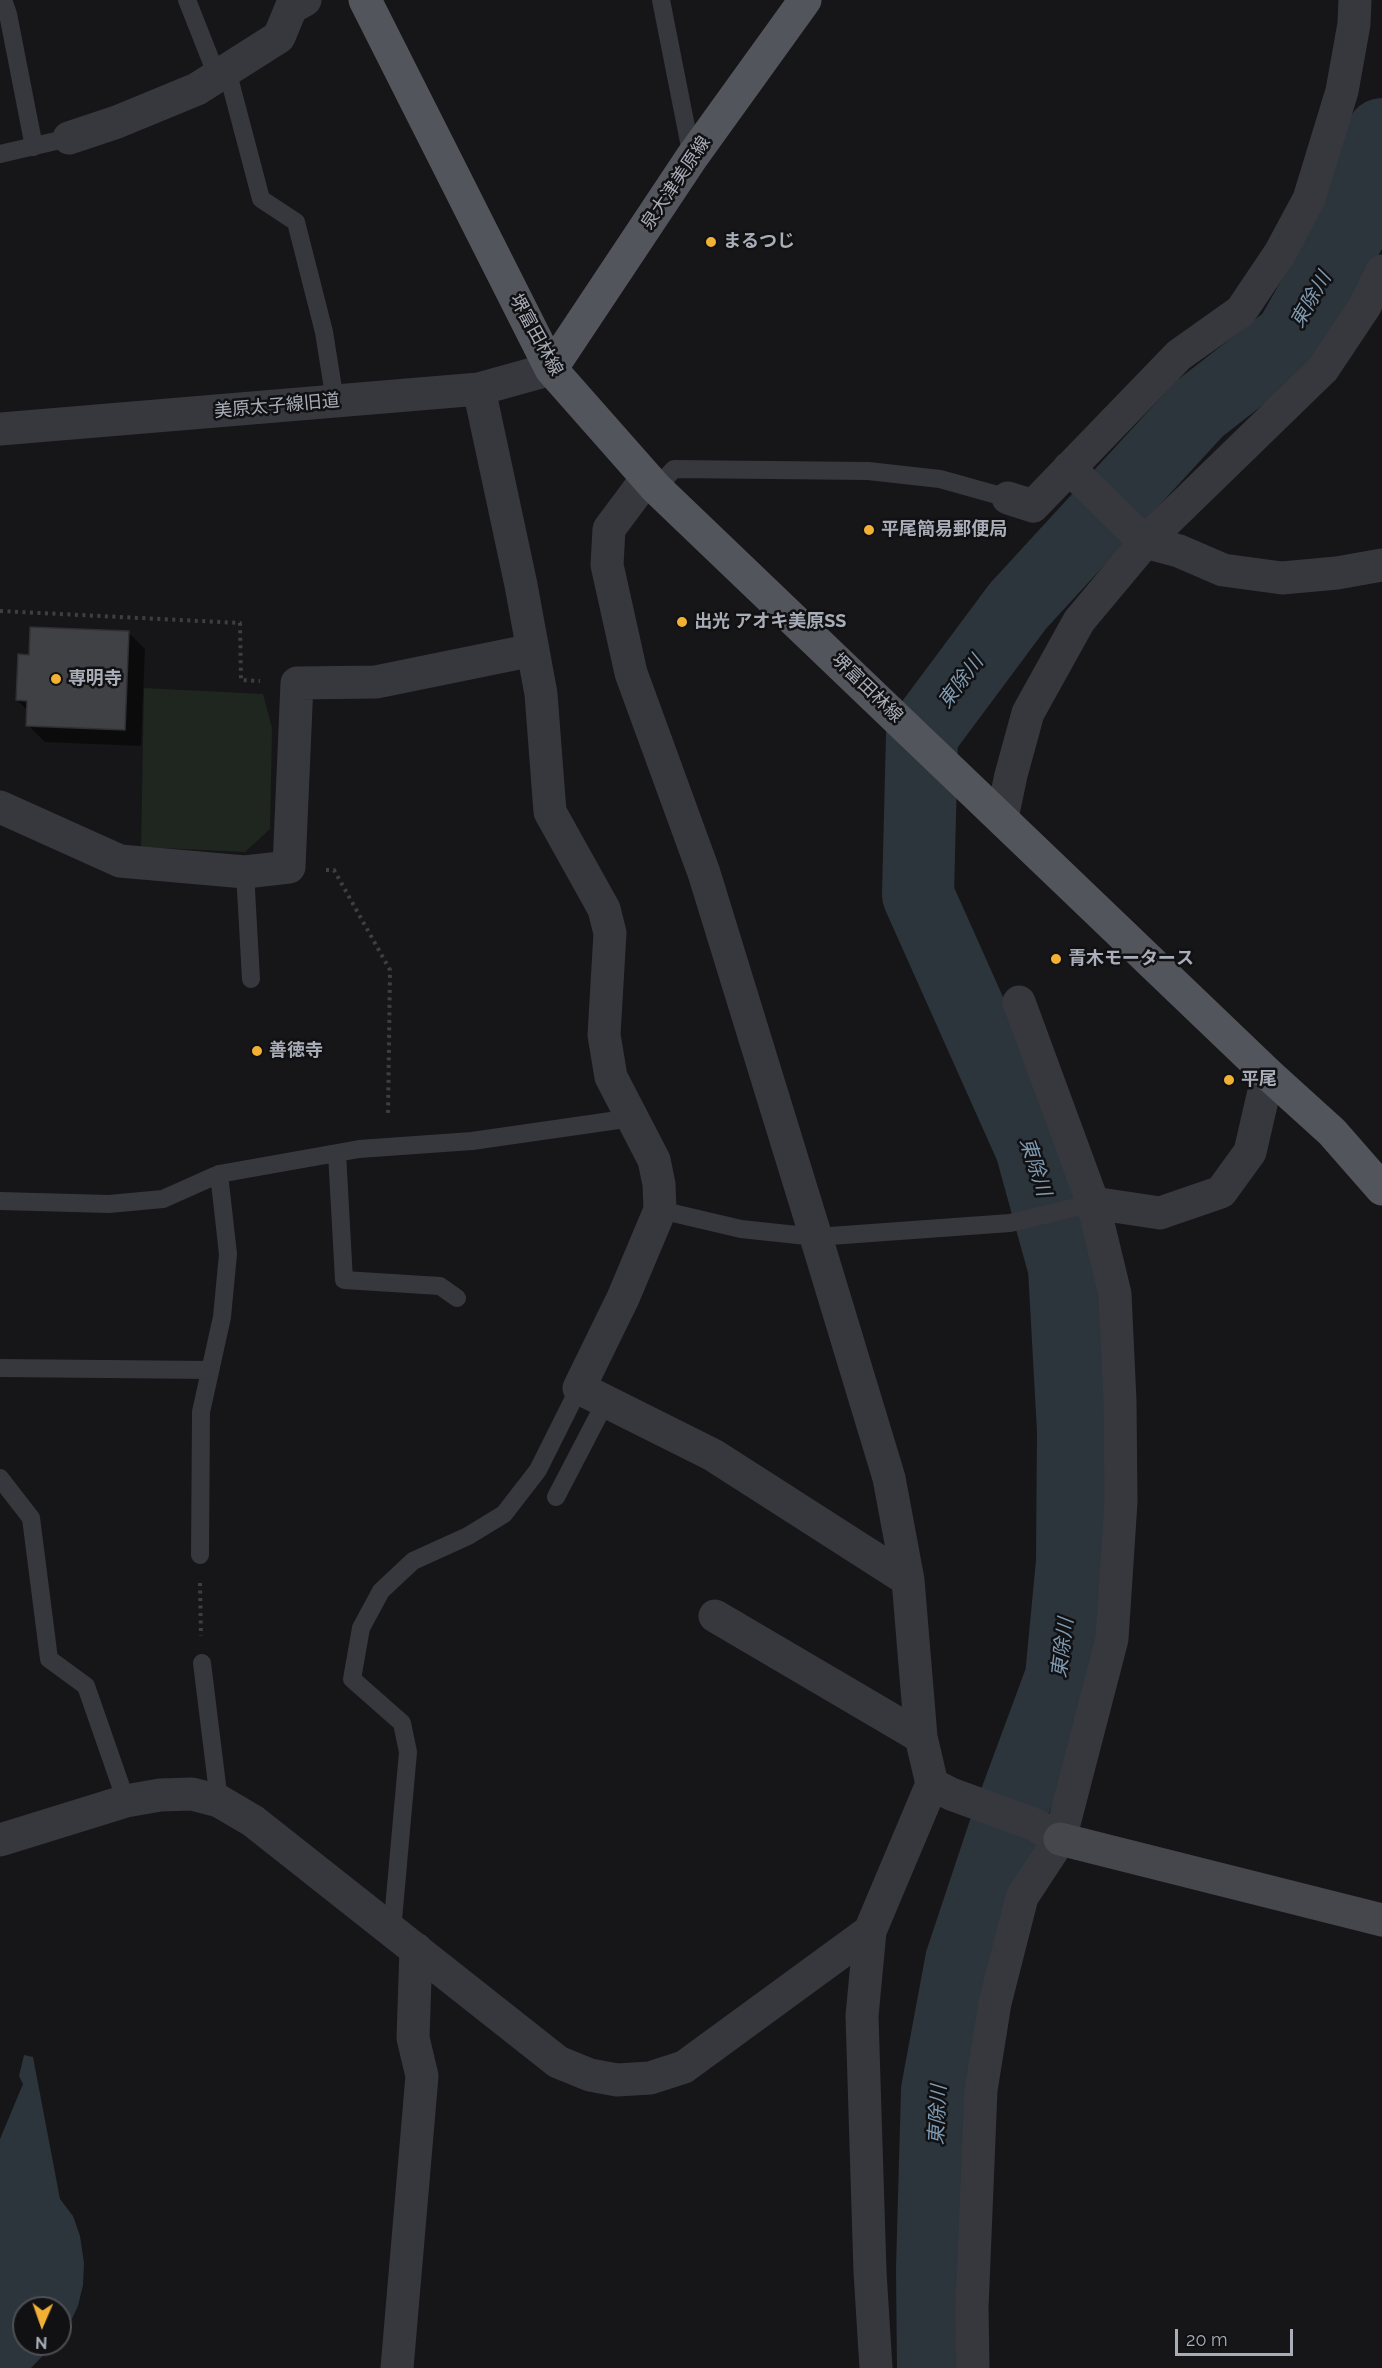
<!DOCTYPE html>
<html>
<head>
<meta charset="utf-8">
<style>
  body { margin:0 }
  #map { position:relative; width:1382px; height:2368px; overflow:hidden; background:#161618; font-family:Raleway,sans-serif }
  canvas { display:block }
  .north { position:absolute; left:12px; top:2296px; width:60px; height:60px; box-sizing:border-box; background:#111113; border:2px solid #4d4f55; border-radius:50%; rotate:182deg; font-size:16px; font-weight:700; line-height:24px; text-align:center; color:#a8adb8 }
  .north::after { content:''; display:block; margin:auto; width:21px; height:27px; background:#f2b134; clip-path:polygon(50% 0,100% 100%,50% 72%,0 100%) }
  .scale { position:absolute; left:1175px; top:2329px; width:118px; height:27px; box-sizing:border-box; border:3px solid #a8adb8; border-top:0; padding-left:8px; font-size:18px; line-height:21px; white-space:nowrap; color:#a8adb8; -webkit-text-stroke:4px #111113; paint-order:stroke }
</style>
</head>
<body>
<div id="map">
<canvas width="1382" height="2368"></canvas>
<div class="north">N</div>
<div class="scale">20 m</div>
</div>
<script>
const ctx = document.querySelector('canvas').getContext('2d');
ctx.lineJoin = 'round';
function fill(path, color) { ctx.fillStyle = color; ctx.fill(path, 'evenodd'); }
const poly = rows => new Path2D(rows.map(r => 'M' + r).join(''));
function trace(path, color, width, dash) { ctx.strokeStyle = color; ctx.lineWidth = width; ctx.lineCap = dash ? 'butt' : 'round'; ctx.setLineDash(dash || []); ctx.stroke(path); }
function drawText(font, color, halo, rows, align = 'center') {
  ctx.font = font + ' Raleway,"Noto Sans JP",sans-serif'; ctx.lineWidth = 5; ctx.setLineDash([]); ctx.textBaseline = 'middle'; ctx.strokeStyle = halo; ctx.fillStyle = color; for (const [text, x, y, turn = 0] of rows) {
    ctx.save(); ctx.translate(x, y); ctx.rotate((+turn || 0) * Math.PI / 180); ctx.textAlign = isNaN(turn) ? turn : align; if (halo) ctx.strokeText(text, 0, 0); ctx.fillText(text, 0, 0); ctx.restore();
  }
}
const green = poly([
  [144,688,263,694,272,728,270,829,245,852,141,847]
]);
const water = poly([
  [24,2055,33,2057,60,2199,73,2216,80,2236,84,2263,83,2285,78,2306,68,2327,60,2337,60,2308,24,2308,24,2344,54,2344,31,2368,0,2368,0,2139,23,2084,19,2076]
]);
const shadow = poly([
  [128,632,145,649,141,746,45,742,28,725,28,711,17,700,31,656]
]);
const river = poly([
  [933,2368,932,2269,937,2090,961,1961,1007,1823,1061,1677,1072,1562,1073,1431,1064,1268,1031,1148,918,895,922,735,1018,606,1199,409,1290,338,1352,229,1382,134]
]);
const building = poly([
  [30,627,129,631,125,730,26,726,27,701,16,700,18,654,29,655,30,627]
]);
const path = poly([
  [0,611,240,623,241,680,260,681],
  [326,870,334,870,390,970,388,1116],
  [200,1583,201,1636]
]);
const lane = poly([
  [3,0,8,14,34,147],
  [187,0,217,76],
  [661,0,692,157],
  [227,70,261,199,296,222,324,332,335,401],
  [0,154,69,138],
  [656,488,674,469,868,471,940,479,1008,498],
  [245,872,251,979],
  [337,1153,344,1280,440,1286,457,1298],
  [0,1201,109,1204,163,1199,219,1174,337,1153,359,1149,472,1141,632,1118],
  [660,1210,741,1229,816,1237,1010,1223,1093,1203],
  [0,1368,210,1370],
  [0,1478,31,1518,49,1659,86,1686,126,1801],
  [556,1497,606,1401],
  [200,1555,201,1412,222,1317,228,1254,219,1174],
  [202,1663,219,1801],
  [392,1931,408,1752,402,1723,352,1679,361,1628,381,1591,413,1561,468,1536,504,1514,538,1470,579,1388]
]);
const street = poly([
  [69,138,117,122,197,89,279,37,291,8,305,0],
  [479,389,521,585,541,694,550,812,604,909,610,933,604,1035,611,1077,654,1160,659,1184,660,1210,623,1298,579,1388,713,1455,908,1580],
  [0,429,479,389,551,369],
  [1069,468,1145,542,1179,551,1223,570,1282,578,1337,573,1382,565],
  [647,478,609,529,607,565,631,673,704,873,816,1237,889,1478,908,1580,921,1737,932,1784,870,1931,862,2016,870,2272,876,2368],
  [1008,498,1033,506,1179,355,1241,311,1280,253,1309,199,1342,91,1354,24,1355,0],
  [0,807,120,861,245,872,289,867,297,683,376,682,533,650],
  [1002,818,1011,775,1028,713,1079,621,1145,542,1323,369,1365,306,1382,271],
  [1019,1002,1093,1203],
  [715,1616,921,1737],
  [932,1784,951,1794,1033,1824,1060,1839],
  [0,1840,126,1801,160,1795,192,1794,219,1801,253,1821,558,2062,590,2075,617,2080,650,2078,684,2067,870,1931],
  [397,2368,422,2076,413,2038,416,1949],
  [973,2368,972,2308,981,2090,995,2003,1022,1897,1060,1839,1112,1639,1121,1502,1120,1401,1115,1294,1093,1203,1160,1213,1221,1192,1250,1152,1268,1074]
]);
const secondary = poly([
  [1060,1839,1382,1920]
]);
const primary = poly([
  [365,0,551,369,656,488,1268,1074,1332,1132,1382,1189],
  [551,369,692,157,805,0]
]);
const markers = [
  [711,242,6,"#f2b134"],
  [869,530,6,"#f2b134"],
  [682,622,6,"#f2b134"],
  [56,679,6,"#f2b134"],
  [1056,959,6,"#f2b134"],
  [257,1051,6,"#f2b134"],
  [1229,1080,6,"#f2b134"]
];
const streetNames = [
  ["泉大津美原線",676,183,-56],
  ["堺富田林線",536,335,61],
  ["美原太子線旧道",277,406,-5],
  ["堺富田林線",867,688,44]
];
const poiNames = [
  ["まるつじ",723,242],
  ["平尾簡易郵便局",881,530],
  ["出光 アオキ美原SS",694,622],
  ["専明寺",68,679],
  ["青木モータース",1068,959],
  ["善徳寺",269,1051],
  ["平尾",1241,1080]
];
const waterNames = [
  ["東除川",1311,300,-60],
  ["東除川",961,682,-53],
  ["東除川",1035,1167,72],
  ["東除川",1063,1648,-83],
  ["東除川",938,2115,-87]
];
fill(green, '#1e261f');
fill(water, '#2c353c');
fill(shadow, '#0007');
trace(river, '#2c353c', 72);
fill(building, '#404145');
trace(building, '#303034', 1.5);
trace(path, '#3d3f44', 4, [3, 4.5]);
trace(lane, '#37383d', 18);
trace(street, '#37383d', 33);
trace(secondary, '#45474d', 33);
trace(primary, '#53555c', 33);
for (const [x, y, r, color] of markers) { const dot = new Path2D(); dot.arc(x, y, r, 0, 2 * Math.PI); ctx.fillStyle = color; ctx.fill(dot); trace(dot, '#111113', 2); }
drawText('18px', '#a8adb8', '#111113', streetNames);
drawText('bold 18px', '#a8adb8', '#111113', poiNames, 'left');
drawText('italic 20px', '#7f9bb3', '#111113', waterNames);
</script>
</body>
</html>
